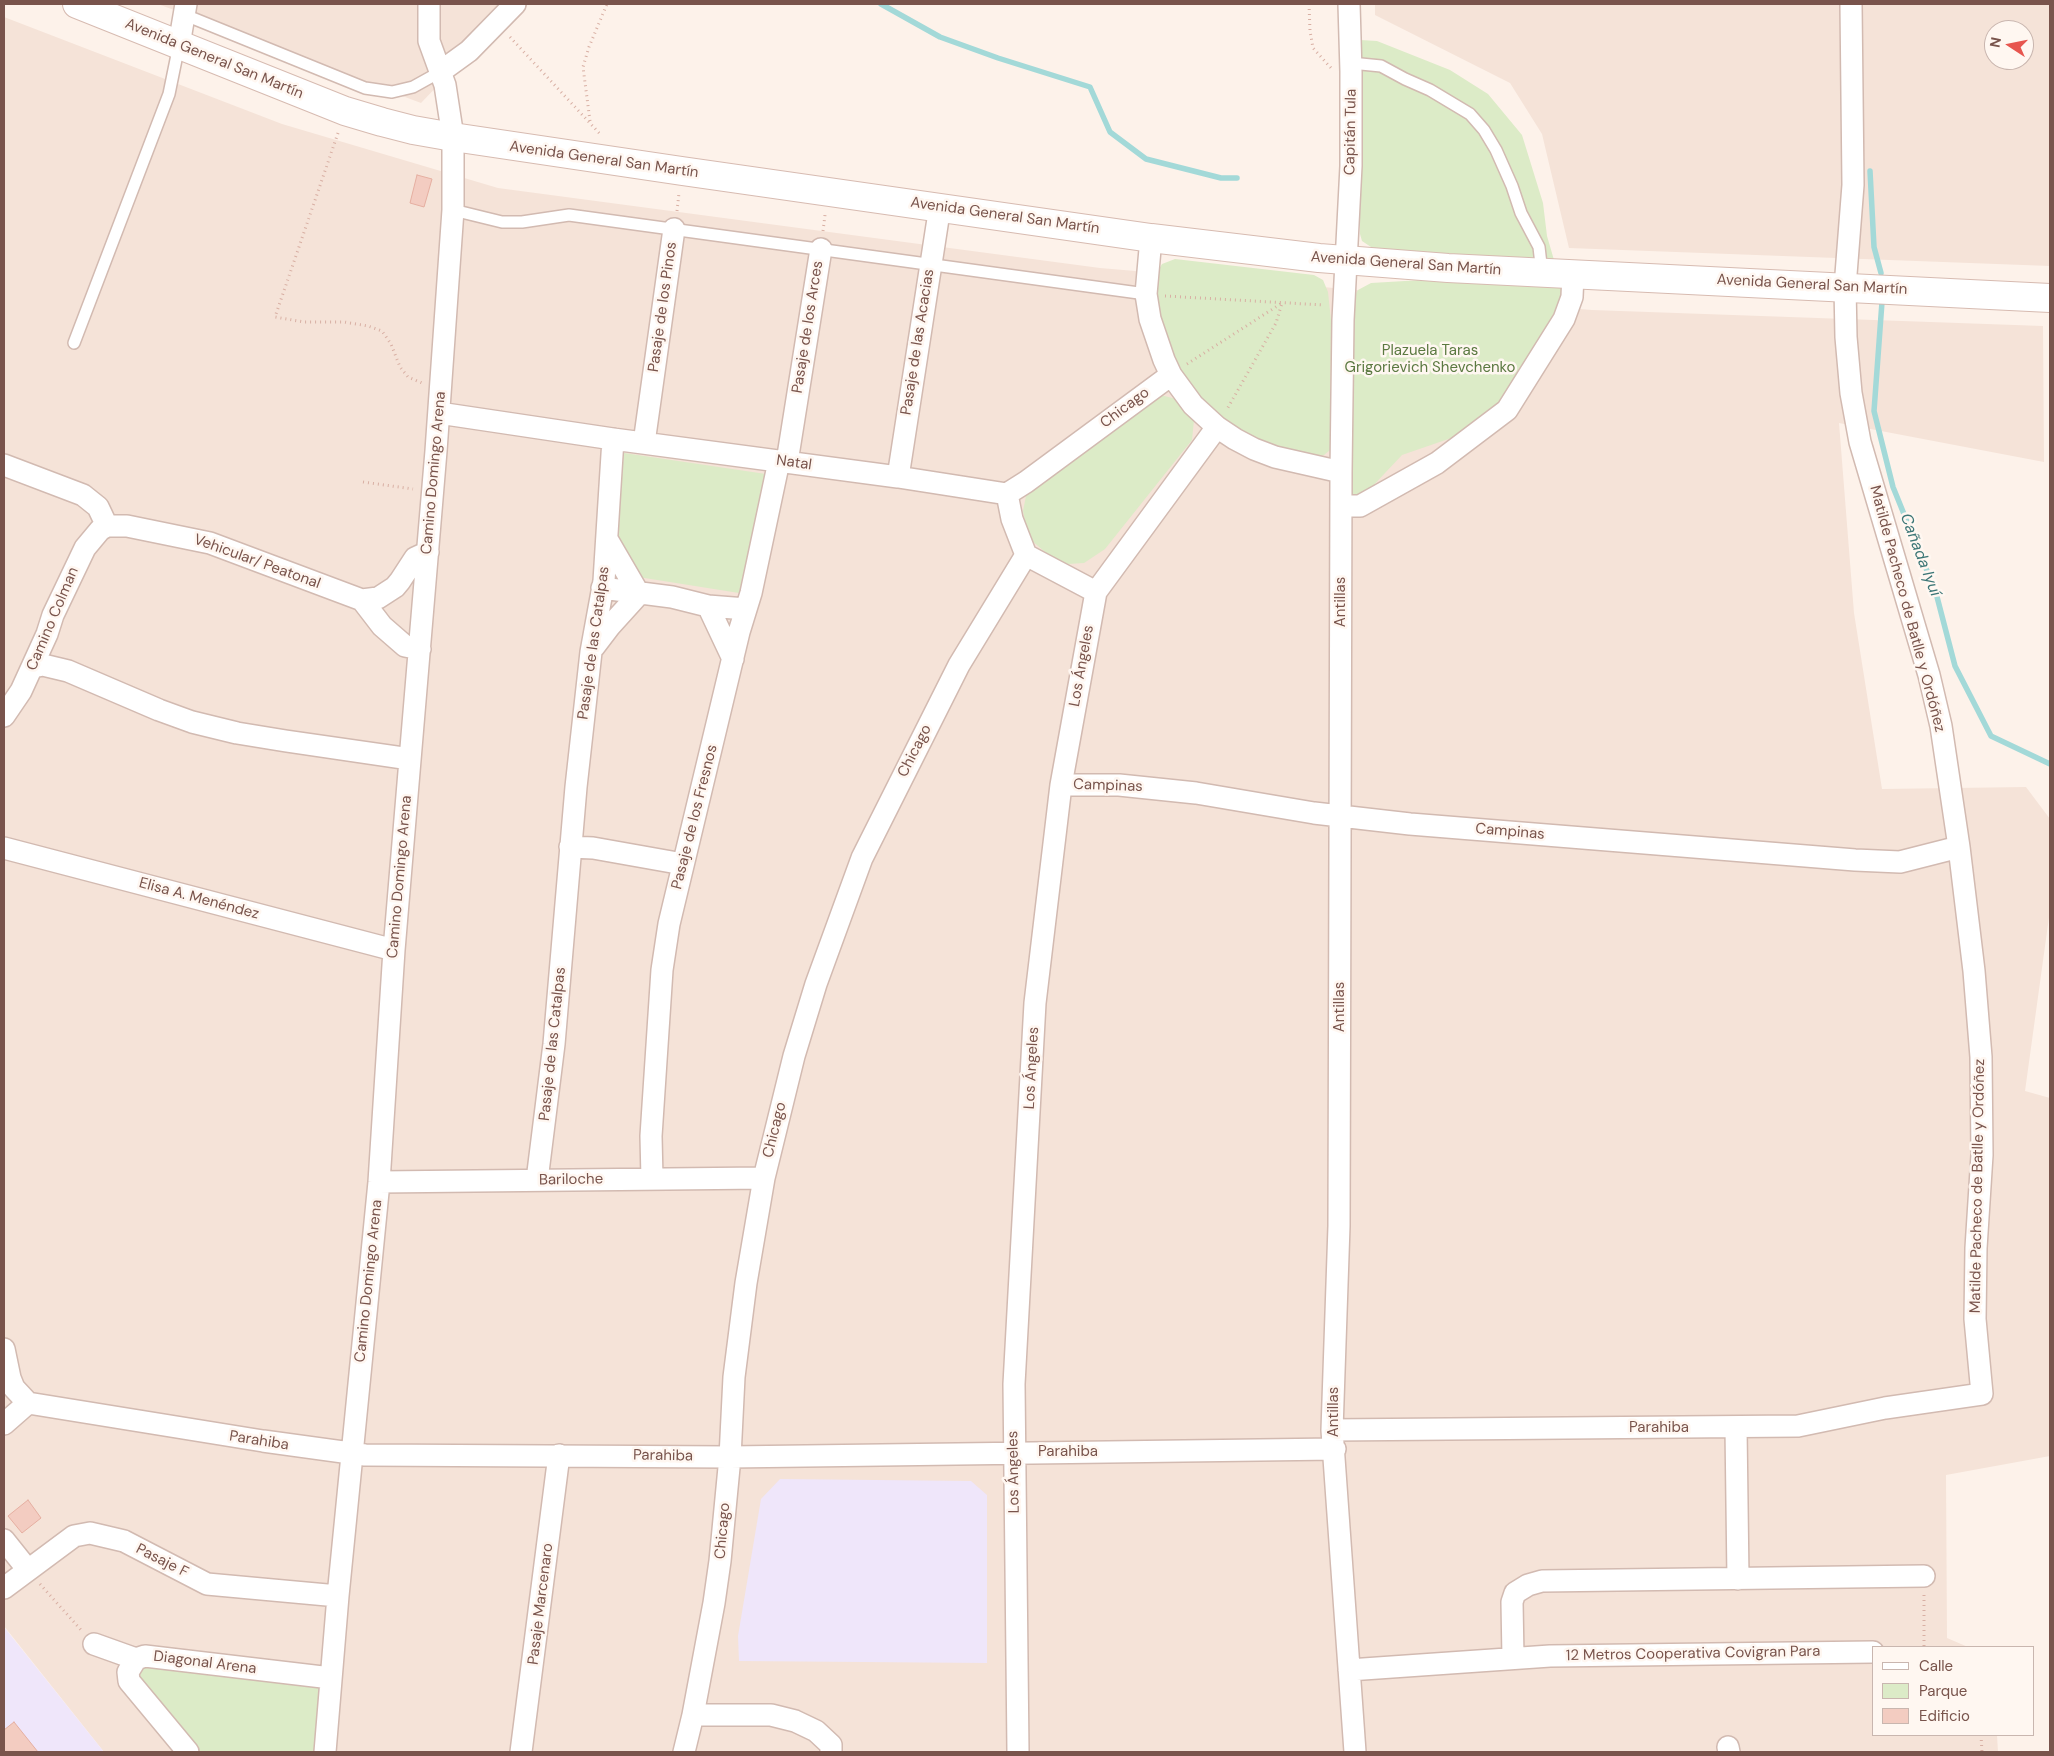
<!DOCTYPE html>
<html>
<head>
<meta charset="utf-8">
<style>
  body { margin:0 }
  #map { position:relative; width:2054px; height:1756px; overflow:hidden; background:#fdf2ea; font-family:"DM Sans",sans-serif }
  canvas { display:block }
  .frame { position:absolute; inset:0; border:5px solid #79544c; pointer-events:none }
  .legend { position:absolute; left:1872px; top:1646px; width:162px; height:90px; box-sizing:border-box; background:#fff7f1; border:1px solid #c9b6af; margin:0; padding:6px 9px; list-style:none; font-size:15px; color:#79544c }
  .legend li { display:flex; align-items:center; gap:10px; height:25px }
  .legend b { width:25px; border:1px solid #c9b6af }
  .north { position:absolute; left:1984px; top:20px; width:50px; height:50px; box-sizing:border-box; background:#fff7f1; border:1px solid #c9b6af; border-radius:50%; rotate:281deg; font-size:14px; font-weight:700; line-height:20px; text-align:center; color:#79544c }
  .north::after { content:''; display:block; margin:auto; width:18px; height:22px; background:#e7564f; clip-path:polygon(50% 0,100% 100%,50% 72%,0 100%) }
</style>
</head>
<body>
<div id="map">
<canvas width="2054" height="1756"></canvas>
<div class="frame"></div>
<ul class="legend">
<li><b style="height:6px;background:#fff"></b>Calle</li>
<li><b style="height:14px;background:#dcebc7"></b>Parque</li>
<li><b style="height:14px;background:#f3ccc1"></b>Edificio</li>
</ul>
<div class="north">N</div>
</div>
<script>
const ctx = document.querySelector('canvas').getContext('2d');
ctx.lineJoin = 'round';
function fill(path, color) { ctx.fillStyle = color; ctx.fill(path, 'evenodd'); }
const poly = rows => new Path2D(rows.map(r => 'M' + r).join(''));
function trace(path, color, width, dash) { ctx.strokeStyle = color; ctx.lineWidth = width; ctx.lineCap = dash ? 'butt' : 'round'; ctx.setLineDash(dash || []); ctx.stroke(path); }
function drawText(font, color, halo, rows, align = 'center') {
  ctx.font = font + ' "DM Sans",sans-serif'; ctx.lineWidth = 5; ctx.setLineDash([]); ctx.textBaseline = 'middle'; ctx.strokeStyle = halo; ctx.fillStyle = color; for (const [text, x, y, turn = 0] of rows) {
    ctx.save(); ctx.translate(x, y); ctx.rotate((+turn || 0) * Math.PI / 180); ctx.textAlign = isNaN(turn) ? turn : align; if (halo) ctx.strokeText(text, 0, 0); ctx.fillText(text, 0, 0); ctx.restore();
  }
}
const residential = poly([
  [158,4,516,4,421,103],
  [1375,4,2050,4,2050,266,1569,248,1542,134,1510,83,1375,15],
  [1994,30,2024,30,2024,60,1994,60],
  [4,17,282,124,498,188,1100,268,1592,310,2043,326,2044,462,1839,423,1854,613,1882,789,2026,787,2050,819,2050,910,2025,1091,2050,1098,2050,1456,1946,1475,1947,1638,1968,1647,1873,1647,1873,1735,1997,1735,1998,1752,104,1752,4,1626]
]);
const education = poly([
  [780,1479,971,1481,987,1495,987,1663,739,1661,738,1636,761,1499],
  [4,1627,104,1752,4,1752]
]);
const green = poly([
  [1360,40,1377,41,1450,70,1488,94,1522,135,1543,203,1547,236,1554,260,1374,249,1362,241,1360,234],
  [1175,259,1314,275,1323,280,1328,292,1331,320,1330,450,1324,455,1316,457,1289,452,1251,436,1219,417,1198,399,1178,369,1155,305,1156,274,1162,264],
  [1422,280,1560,287,1564,292,1565,302,1499,412,1460,435,1402,455,1368,491,1358,497,1352,496,1347,490,1354,297,1358,290,1371,283],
  [1157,394,1176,399,1194,420,1192,440,1105,549,1084,563,1068,564,1051,557,1031,540,1026,526,1023,511,1027,491],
  [624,453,766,474,739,593,613,573],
  [146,1663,315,1684,321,1688,317,1752,197,1752,137,1675]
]);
const stream = poly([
  [881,4,940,37,998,58,1090,87,1110,132,1146,159,1221,178,1237,178],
  [1870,171,1874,247,1881,273],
  [1882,302,1874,411,1893,487,1936,593,1955,666,1991,736,2050,764]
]);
const building = poly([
  [417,175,432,179,424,207,410,203,417,175],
  [28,1500,41,1518,22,1533,8,1516,28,1500],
  [14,1722,38,1752,4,1752,4,1730,14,1722]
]);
const path = poly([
  [1309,4,1310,31,1313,48,1331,68],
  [510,37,601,135],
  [590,121,583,67,589,47,607,4],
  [338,133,275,317,304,322,344,322,368,326,382,331,391,344,400,367,408,377,422,383],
  [677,211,679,193],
  [823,231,825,215],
  [1165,296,1324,305],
  [1187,364,1282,303,1276,323,1226,411],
  [363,482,413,489],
  [40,1584,81,1630],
  [1924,1595,1924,1647],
  [1981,1735,1982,1752]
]);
const lane = poly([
  [185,15,365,88,392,92,413,87,440,72],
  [1351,63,1381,66,1405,79,1430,90,1470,114,1484,130,1496,150,1512,186,1521,213,1539,247,1542,273],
  [453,210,502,222,522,222,569,215,1146,294],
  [74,343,169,94,179,45]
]);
const street = poly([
  [1349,4,1351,72,1351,166,1343,320,1341,472,1339,1226,1332,1430,1355,1752],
  [179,45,186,4],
  [440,72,469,51,515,4],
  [1151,238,1146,294,1150,319,1164,360,1171,375,1193,405,1217,427,1235,439,1254,449,1275,457,1341,472],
  [439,413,613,439,898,477,1007,494,1012,519,1026,555,1096,592],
  [644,443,674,229],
  [787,462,821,249],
  [4,465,83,495,98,507,107,526,127,526,210,543,362,600,382,626,405,646,420,649],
  [898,477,940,206],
  [1007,494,1026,482,1171,375],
  [1341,506,1360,506,1437,463,1507,410,1564,319,1572,297,1573,274],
  [602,588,672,597,708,606],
  [362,600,378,598,395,587,400,581,415,558,428,552],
  [594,647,610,626,639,594,607,539],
  [733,659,708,606,746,609],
  [33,667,43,665,68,671,159,710,192,722,237,733,286,741,410,759],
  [4,716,21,691,47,634,53,615,85,548,100,530,107,526],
  [1061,785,1119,785,1196,793,1314,813,1410,824,1855,860,1900,862,1959,847],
  [570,847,593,848,683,864],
  [4,848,394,950],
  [652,1179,651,1136,662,970,669,924,739,632,751,593,779,461],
  [537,1180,554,1044,576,787,591,652,604,581,613,439],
  [379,1182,764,1178],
  [4,1349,10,1378,14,1388,28,1403],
  [4,1424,28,1403,263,1441,365,1455,730,1457,1335,1449],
  [1736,1428,1738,1579],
  [1332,1430,1798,1426,1885,1408,1982,1394,1975,1319,1976,1248,1982,1155,1981,1057,1974,971,1959,847,1941,726,1929,675,1860,442,1851,393,1846,337,1845,287,1853,185,1851,4],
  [4,1540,28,1570],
  [4,1588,74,1536,90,1533,124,1541,207,1584,338,1596],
  [94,1644,136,1659],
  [1513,1658,1512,1602,1515,1593,1528,1585,1542,1581,1924,1576],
  [1349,1670,1550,1656,1873,1652],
  [693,1715,771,1715,795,1721,816,1731,831,1745,831,1752],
  [1728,1747,1729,1752],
  [188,1752,129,1681,128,1672,136,1659,145,1656,331,1678],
  [325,1752,338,1596,379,1182,394,950,436,451,453,210,453,137,445,85,429,41,429,4],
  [521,1752,559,1455],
  [684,1752,693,1715,714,1603,720,1561,730,1457,734,1377,746,1283,764,1178,794,1056,816,984,862,858,959,665,1026,555],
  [1018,1752,1014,1384,1035,1003,1061,785,1096,592,1217,427]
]);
const secondary = poly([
  [77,4,345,111,382,122,413,130,453,137,682,171,1151,238,1319,258,1448,268,2050,298]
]);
const streetNames = [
  ["Avenida General San Martín",214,59,22],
  ["Capitán Tula",1351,132,-89],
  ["Avenida General San Martín",604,160,8],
  ["Avenida General San Martín",1005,216,8],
  ["Avenida General San Martín",1406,264,4],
  ["Avenida General San Martín",1812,285,3],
  ["Pasaje de los Pinos",663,307,-82],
  ["Pasaje de los Arces",808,327,-81],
  ["Pasaje de las Acacias",918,342,-81],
  ["Chicago",1125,408,-37],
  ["Natal",794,463,8],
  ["Camino Domingo Arena",434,473,-85],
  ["Vehicular/ Peatonal",257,562,20],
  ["Antillas",1341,602,-90],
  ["Matilde Pacheco de Batlle y Ordóñez",1907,609,75],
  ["Camino Colman",53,619,-67],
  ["Pasaje de las Catalpas",594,643,-82],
  ["Los Ángeles",1082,666,-80],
  ["Chicago",915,751,-63],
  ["Campinas",1108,786,2],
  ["Pasaje de los Fresnos",695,817,-76],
  ["Campinas",1510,832,5],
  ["Camino Domingo Arena",400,877,-85],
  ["Elisa A. Menéndez",199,899,15],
  ["Antillas",1340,1007,-90],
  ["Pasaje de las Catalpas",553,1044,-84],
  ["Los Ángeles",1032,1068,-87],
  ["Chicago",775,1130,-76],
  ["Bariloche",571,1180,-1],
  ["Matilde Pacheco de Batlle y Ordóñez",1978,1186,-89],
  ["Camino Domingo Arena",369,1281,-84],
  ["Antillas",1334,1412,-90],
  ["Parahiba",1659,1428],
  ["Parahiba",259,1441,9],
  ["Parahiba",1068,1452],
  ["Parahiba",663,1456,1],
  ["Los Ángeles",1014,1472,-91],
  ["Chicago",723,1531,-85],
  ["Pasaje F",162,1561,27],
  ["Pasaje Marcenaro",541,1604,-83],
  ["12 Metros Cooperativa Covigran Para",1693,1654,-1],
  ["Diagonal Arena",205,1663,7]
];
const parkNames = [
  ["Plazuela Taras",1430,351],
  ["Grigorievich Shevchenko",1430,368]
];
const waterNames = [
  ["Cañada Iyuí",1920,555,69]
];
fill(residential, '#f5e3d8');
fill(education, '#efe6fa');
fill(green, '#dcebc7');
trace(stream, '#a3d9d8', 5.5);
fill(building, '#f3ccc1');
trace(building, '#e6afa1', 1);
trace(lane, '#d2bab1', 14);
trace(street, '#d2bab1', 24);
trace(secondary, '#d7bbb1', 30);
trace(path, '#d8afa3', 3, [1, 4]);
trace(lane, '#fff', 11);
trace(street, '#fff', 21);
trace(secondary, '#fff', 28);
drawText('15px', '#79544c', '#fff7f1', streetNames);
drawText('15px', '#5b7941', '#fff7f1', parkNames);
drawText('italic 16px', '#3c7676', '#fff7f1', waterNames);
</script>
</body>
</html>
